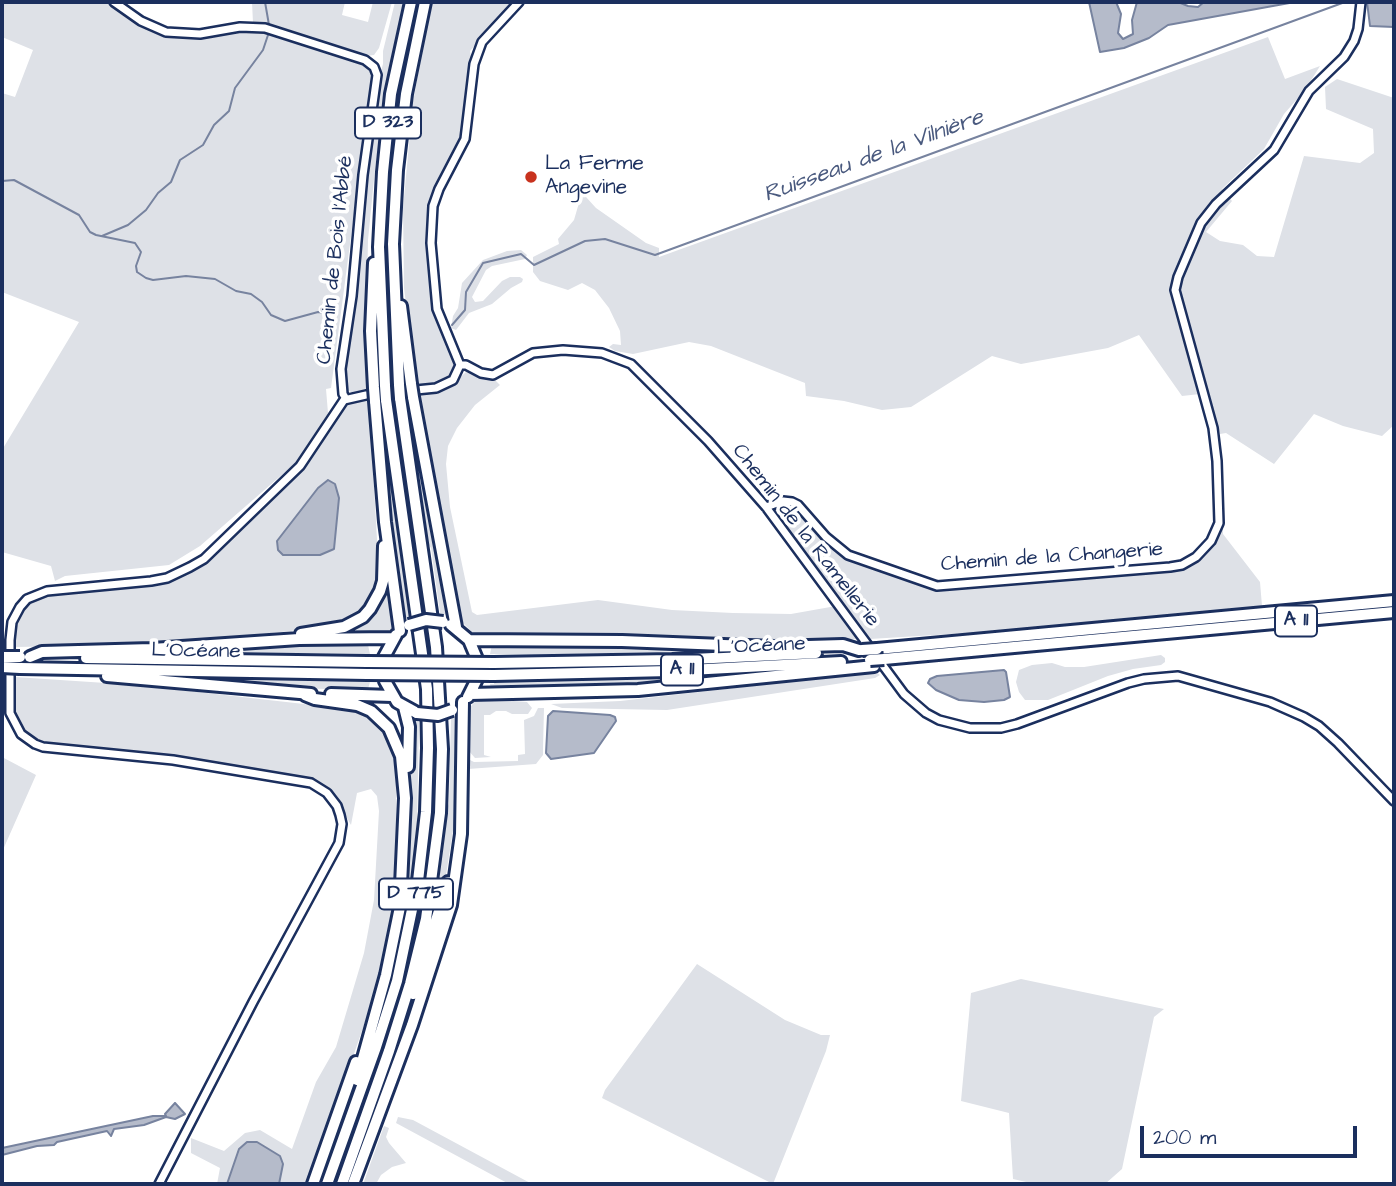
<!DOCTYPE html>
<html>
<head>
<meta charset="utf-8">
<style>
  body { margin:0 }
  #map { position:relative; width:1396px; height:1186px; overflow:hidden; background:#fff; font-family:"Architects Daughter",sans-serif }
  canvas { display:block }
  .frame { position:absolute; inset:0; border:4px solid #1b2f5e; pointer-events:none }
  .scale { position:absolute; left:1140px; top:1126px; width:217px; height:32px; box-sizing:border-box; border:4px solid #1b2f5e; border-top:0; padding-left:9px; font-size:21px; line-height:24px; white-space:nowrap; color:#1b2f5e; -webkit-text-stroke:5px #fff; paint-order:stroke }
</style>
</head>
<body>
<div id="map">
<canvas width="1396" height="1186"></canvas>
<div class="frame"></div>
<div class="scale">200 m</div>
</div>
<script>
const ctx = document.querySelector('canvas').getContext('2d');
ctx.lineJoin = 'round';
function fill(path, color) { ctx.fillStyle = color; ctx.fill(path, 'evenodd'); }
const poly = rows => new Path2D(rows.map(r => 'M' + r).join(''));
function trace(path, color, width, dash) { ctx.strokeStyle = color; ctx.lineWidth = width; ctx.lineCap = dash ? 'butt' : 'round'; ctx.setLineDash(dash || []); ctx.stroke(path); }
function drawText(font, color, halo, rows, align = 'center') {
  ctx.font = font + ' "Architects Daughter",sans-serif'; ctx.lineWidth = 7; ctx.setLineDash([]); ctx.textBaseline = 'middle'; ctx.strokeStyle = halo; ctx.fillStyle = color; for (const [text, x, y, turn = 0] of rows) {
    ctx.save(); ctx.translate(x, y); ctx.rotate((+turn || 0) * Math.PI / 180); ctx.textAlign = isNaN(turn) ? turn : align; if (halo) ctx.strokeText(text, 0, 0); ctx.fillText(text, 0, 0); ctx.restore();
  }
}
const green = poly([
  [2,2,110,2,157,32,175,37,196,37,238,29,272,32,366,63,372,77,331,388,326,389,328,413,300,459,200,546,169,565,65,576,55,581,51,566,2,552,2,450,79,322,2,292,2,93,15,97,33,50,2,37],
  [252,2,345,2,342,15,368,22,373,2,392,2,379,48,374,55,366,56,280,28,253,23],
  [395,2,403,2,387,86,375,169,368,240,366,334,369,388,368,392,352,393,346,388,344,366,378,82,383,64,383,51],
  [431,2,514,2,470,51,472,62,463,137,429,205,431,298,454,357,454,366,449,378,440,383,418,385,416,383,404,288,403,208,413,102],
  [1268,37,1285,79,1320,66,1305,90,1284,114,1264,149,1222,189,1232,201,1206,232,1220,241,1243,245,1257,256,1274,257,1304,156,1360,163,1374,153,1373,129,1326,109,1325,87,1337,79,1394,98,1394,425,1382,436,1343,426,1314,414,1274,464,1226,433,1220,434,1209,393,1182,396,1139,335,1108,348,1021,364,992,356,911,407,882,410,844,401,806,396,805,383,711,346,689,342,633,354,615,351,609,347,613,344,621,345,620,331,609,308,595,290,582,283,568,290,540,281,533,272,533,257,559,244,558,239,574,220,581,196,586,197,596,208,646,243,659,248,659,257],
  [521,250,527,255,525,259,492,266,486,270,472,297,475,302,483,301,502,281,510,277,520,277,523,279,522,282,511,288,492,304,469,313,456,330,451,328,453,316,458,308,462,283,483,260,507,251],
  [466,372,495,380,500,385,475,405,457,428,448,446,446,464,450,507,472,612,477,615,598,600,672,610,733,613,791,614,836,606,859,639,785,642,476,636,458,618,417,397,418,392,437,394,452,385],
  [369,397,379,575,374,594,364,609,350,619,327,626,291,631,144,645,14,647,13,633,17,620,29,603,43,595,163,583,190,572,209,560,300,472,311,458,341,409,356,399],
  [410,397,440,568,447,615,440,613,431,548,428,544,406,398],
  [381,400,409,616,405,618,392,549,377,401],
  [782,505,790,506,799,512,831,549,849,560,935,588,984,586,1171,570,1193,562,1205,553,1223,527,1223,534,1260,582,1262,606,1001,631,870,639,865,637,778,518,775,513,776,509],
  [389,580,395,623,392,628,385,634,368,636,353,632,332,634,344,631],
  [339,643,368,645,370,654,179,652,243,646],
  [640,644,736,650,535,655,490,654,492,645],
  [1161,655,1165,658,1165,662,1161,665,1133,669,1108,676,1048,700,1025,700,1019,692,1016,682,1019,670,1032,665,1052,663,1065,667,1084,667],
  [876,672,880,675,875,678,667,710,562,708,551,704,620,701],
  [734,675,666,684,491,690,490,684,494,684,494,682],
  [15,677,136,685,348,709,373,719,384,730,394,753,396,782,397,870,388,945,374,996,309,1184,217,1184,220,1168,191,1153,191,1138,224,1151,245,1133,260,1130,292,1149,316,1082,336,1047,364,953,374,900,379,811,377,796,371,789,357,793,351,825,332,792,319,783,306,778,151,753,51,744,38,741,25,733,17,721,13,708,12,681,15,681],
  [177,677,282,679,370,682,368,689,325,689,266,687],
  [489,699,527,702,532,708,528,714,512,714,506,711,496,711,490,715,484,715,484,755,491,757,475,758,468,750,469,709,475,701],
  [538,708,544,708,543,749,543,755,536,764,468,769,468,759,474,762,518,761,518,755,525,754,524,720,534,716],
  [455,716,457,789,454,824,444,888,429,932,443,848,446,812,449,803,451,719],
  [414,719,419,722,417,827,408,903,403,923,407,886,412,720],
  [2,757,36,775,2,852],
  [697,964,785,1020,821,1035,830,1035,826,1051,773,1184,602,1098,605,1090],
  [1021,979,1164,1009,1154,1017,1122,1169,1105,1184,1035,1184,1013,1179,1009,1113,961,1101,971,993],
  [398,1117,413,1120,532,1184,509,1184,396,1123],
  [384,1126,389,1128,386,1137,389,1143,406,1163,392,1167,381,1175,376,1184,363,1184]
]);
const water = poly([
  [1089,2,1116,2,1121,14,1118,33,1123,39,1133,34,1132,20,1137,2,1178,2,1188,6,1198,7,1204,2,1295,2,1168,25,1149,38,1124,48,1100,52,1089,2],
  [1367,2,1394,2,1394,27,1370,26,1367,2],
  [328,480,335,484,339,498,334,549,320,555,283,555,278,550,277,541,318,488,328,480],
  [1004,670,1006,672,1010,697,1004,700,984,702,959,700,936,690,928,683,930,679,937,676,1004,670],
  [553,711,610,715,615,717,616,721,594,753,551,759,546,753,548,716,553,711],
  [175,1103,185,1114,175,1119,166,1117,144,1125,114,1129,111,1136,107,1131,57,1142,54,1145,37,1146,2,1155,2,1148,153,1116,166,1116,165,1114,175,1103],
  [247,1142,257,1142,280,1156,283,1164,279,1184,227,1184,239,1149,247,1142]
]);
const stream = poly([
  [265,2,269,25],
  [2,181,14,180,79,215,90,232,96,235,135,243,141,252,136,266,137,272,146,278,153,280,186,276,215,279,236,291,251,294,262,302,271,315,285,321,318,312,331,314],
  [102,236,128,225,146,210,158,193,171,182,180,160,203,145,214,125,229,111,235,88,263,50,269,32],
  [452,325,465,310,466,292,483,263,521,254,534,265,585,241,605,239,655,255,1345,2]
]);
const minor = poly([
  [114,2,141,21,166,32,200,34,240,27,265,28,365,60,374,67,377,75,363,175,352,296,341,369,343,394,346,399],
  [460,365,466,365,481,373,493,375,533,353,563,350,602,353,631,364,708,441,766,507,904,694,926,713,939,720,970,728,1001,728,1017,724,1128,683,1144,679,1178,676,1270,702,1304,717,1319,726,1338,743,1394,801],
  [460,365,437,309,431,243,433,206,439,189,465,139,474,64,482,42,519,2],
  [766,507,783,501,792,502,798,505,826,537,848,555,937,586,1170,567,1182,565,1196,557,1211,541,1219,523,1217,461,1213,428,1175,290,1178,277,1201,223,1216,204,1274,150,1309,91,1344,57,1354,41,1358,29,1361,2],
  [159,1184,253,1002,339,843,342,824,340,815,337,806,327,793,311,783,173,760,43,747,35,744,21,734,10,713,10,640,12,622,20,607,27,599,47,591,151,581,167,578,190,567,204,559,300,466,344,400,366,395,436,388,453,380,460,365]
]);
const highway = poly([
  [401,306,411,384],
  [399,385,393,244,397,170,406,94,425,2],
  [385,386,379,247,383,172,391,94,411,2],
  [374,388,371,331,374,263],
  [413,397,456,627],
  [375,401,385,522,400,631],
  [451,625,469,640,477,659,477,679,468,697],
  [301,634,344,627,363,617,370,609,380,591,383,581,384,546],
  [396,635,384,657,385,681,397,702,417,713],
  [469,640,622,641,774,647,843,645,859,650],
  [877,649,1394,601],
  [30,657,42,652,152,649,299,639,393,638],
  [86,658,367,662],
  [884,659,1394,612],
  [494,663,672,660,816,653],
  [20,668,367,674],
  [494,675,670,671,841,662],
  [107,676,311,694],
  [331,694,392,696],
  [470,694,638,690,874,666],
  [305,695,315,699,357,705,371,711,389,728,401,756,405,798,400,907,386,975,357,1080],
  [404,707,409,727,408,767],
  [413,994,448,882],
  [313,1184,356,1062],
  [327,1184,376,1047,397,981,418,881,426,812,428,748,427,689,386,400],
  [342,1184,389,1051,410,984,426,919,440,813,442,749,436,647,400,398],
  [353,1184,412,1025,451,905,461,834,463,702]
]);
const highwayBridge = poly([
  [411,384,413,397],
  [399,385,400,398],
  [385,386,386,400],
  [374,388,375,401],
  [409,625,426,620,443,622],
  [862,650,877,649],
  [2,657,20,657],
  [870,660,884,659],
  [367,662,494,663],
  [2,667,20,668],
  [367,674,494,675],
  [417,713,438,715,452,710]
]);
const markers = [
  [531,177,7,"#c8321e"]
];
const shields = [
  [388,123,66],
  [1296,621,42],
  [682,670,42],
  [416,894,74]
];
const shieldNames = [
  ["D 323",388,123],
  ["A 11",1296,621],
  ["A 11",682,670],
  ["D 775",416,894]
];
const poiNames = [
  ["La Ferme",545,165],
  ["Angevine",545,189]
];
const streetNames = [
  ["Chemin de Bois l'Abbé",336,260,-84],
  ["Chemin de la Ramellerie",805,536,52],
  ["Chemin de la Changerie",1052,558,-4],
  ["L’Océane",761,647,-3],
  ["L’Océane",196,652,1]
];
const waterNames = [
  ["Ruisseau de la Vilnière",874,157,-20]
];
fill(green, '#dee1e7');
fill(water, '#b5bbca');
trace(water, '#77839f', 2);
trace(stream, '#77839f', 2);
trace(minor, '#1b2f5e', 12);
trace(highway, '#1b2f5e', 16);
trace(minor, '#fff', 7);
trace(highway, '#fff', 10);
trace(highwayBridge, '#1b2f5e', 16, []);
trace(highwayBridge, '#fff', 10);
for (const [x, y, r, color] of markers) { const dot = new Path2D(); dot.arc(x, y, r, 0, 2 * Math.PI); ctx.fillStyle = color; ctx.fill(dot); trace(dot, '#fff', 2.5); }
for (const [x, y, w] of shields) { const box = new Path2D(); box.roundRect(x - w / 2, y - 15.5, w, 31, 5); ctx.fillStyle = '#fff'; ctx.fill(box); trace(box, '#1b2f5e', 2); }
drawText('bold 19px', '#1b2f5e', null, shieldNames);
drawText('21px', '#1b2f5e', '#fff', poiNames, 'left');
drawText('21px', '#1b2f5e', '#fff', streetNames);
drawText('italic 23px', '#49597e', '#fff', waterNames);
</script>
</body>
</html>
